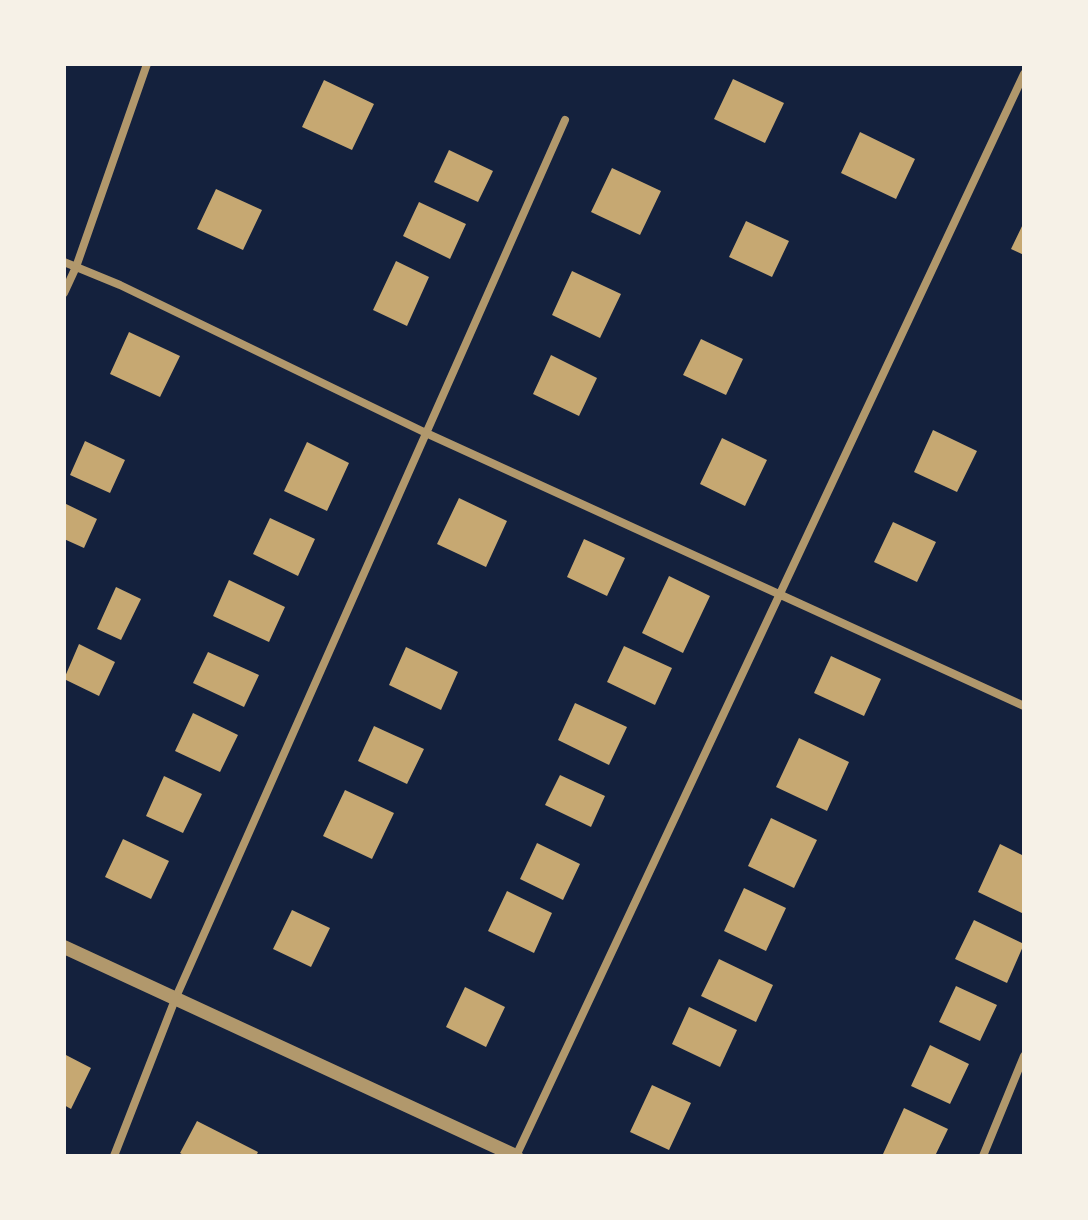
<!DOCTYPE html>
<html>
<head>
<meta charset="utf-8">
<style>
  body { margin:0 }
  #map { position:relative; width:1088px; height:1220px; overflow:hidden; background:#14213d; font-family:"Fira Sans",sans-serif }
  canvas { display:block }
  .frame { position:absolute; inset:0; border:66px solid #f6f1e7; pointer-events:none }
</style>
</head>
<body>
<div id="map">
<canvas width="1088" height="1220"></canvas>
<div class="frame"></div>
</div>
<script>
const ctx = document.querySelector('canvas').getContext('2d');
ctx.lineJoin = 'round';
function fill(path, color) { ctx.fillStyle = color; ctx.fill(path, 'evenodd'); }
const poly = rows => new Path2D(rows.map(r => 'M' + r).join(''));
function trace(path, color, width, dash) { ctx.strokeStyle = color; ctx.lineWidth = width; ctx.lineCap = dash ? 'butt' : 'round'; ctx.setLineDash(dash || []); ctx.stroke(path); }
const building = poly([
  [733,79,784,103,765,143,714,119],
  [324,80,374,104,352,150,302,127],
  [860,132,915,159,896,199,841,173],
  [449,150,493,171,478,202,434,182],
  [612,168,661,191,640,235,591,212],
  [216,189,262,210,243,250,197,229],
  [419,202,466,224,450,259,403,236],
  [746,221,789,241,772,277,729,257],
  [1024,222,1024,255,1011,249],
  [396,261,429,277,407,326,373,310],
  [572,271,621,294,600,338,552,315],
  [129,332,180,356,160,397,110,374],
  [701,339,743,359,726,395,683,375],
  [551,355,597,378,579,416,533,394],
  [933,430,977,451,957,492,914,472],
  [722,438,767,460,745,506,700,484],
  [85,441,125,460,110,493,70,475],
  [307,442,349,463,327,511,284,491],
  [459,498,507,521,486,567,437,544],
  [64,503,97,519,84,548,64,539],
  [270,518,315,539,298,576,253,554],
  [893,522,936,542,917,582,874,562],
  [584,539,625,558,607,596,567,577],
  [669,576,710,596,683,653,642,633],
  [229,580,285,607,269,642,213,616],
  [116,587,141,599,121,640,97,629],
  [79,644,115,662,99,696,64,679],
  [624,646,672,668,655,705,607,682],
  [406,647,458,672,441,710,389,685],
  [208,652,259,675,244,707,193,683],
  [831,656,881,679,864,716,814,693],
  [575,703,627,727,609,765,558,740],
  [193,713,238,735,220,772,175,751],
  [374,726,424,749,407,784,358,761],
  [799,738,849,762,827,811,776,787],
  [560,775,605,796,591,827,545,805],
  [164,776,202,794,183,833,146,816],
  [345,790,394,813,372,859,323,836],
  [771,818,817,840,794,888,748,866],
  [123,839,169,861,151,899,105,877],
  [537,843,580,864,563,900,520,879],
  [1000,844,1024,856,1024,914,978,892],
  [744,888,786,908,766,951,724,931],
  [507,891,552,913,534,953,488,931],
  [292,910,330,928,311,967,273,949],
  [974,920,1024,944,1007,983,955,959],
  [719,959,773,985,756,1022,701,996],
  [956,986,997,1005,980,1041,939,1022],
  [465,987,505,1007,486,1047,446,1027],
  [689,1007,737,1030,720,1067,672,1044],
  [930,1045,969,1064,950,1104,911,1086],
  [64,1054,91,1068,71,1109,64,1105],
  [652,1085,691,1103,669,1150,630,1132],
  [904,1108,948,1129,935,1156,887,1156,883,1154],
  [197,1121,258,1152,256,1156,185,1156,180,1153]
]);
const minor = poly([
  [64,262,120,285,426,433,1024,706],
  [64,293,76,267,147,64],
  [114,1156,176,997,565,120],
  [516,1156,1024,74],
  [983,1156,1024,1056]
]);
const tertiary = poly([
  [64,947,516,1156]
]);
fill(building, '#c6a872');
trace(minor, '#b1986c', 8);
trace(tertiary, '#b1986c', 14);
</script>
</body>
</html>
